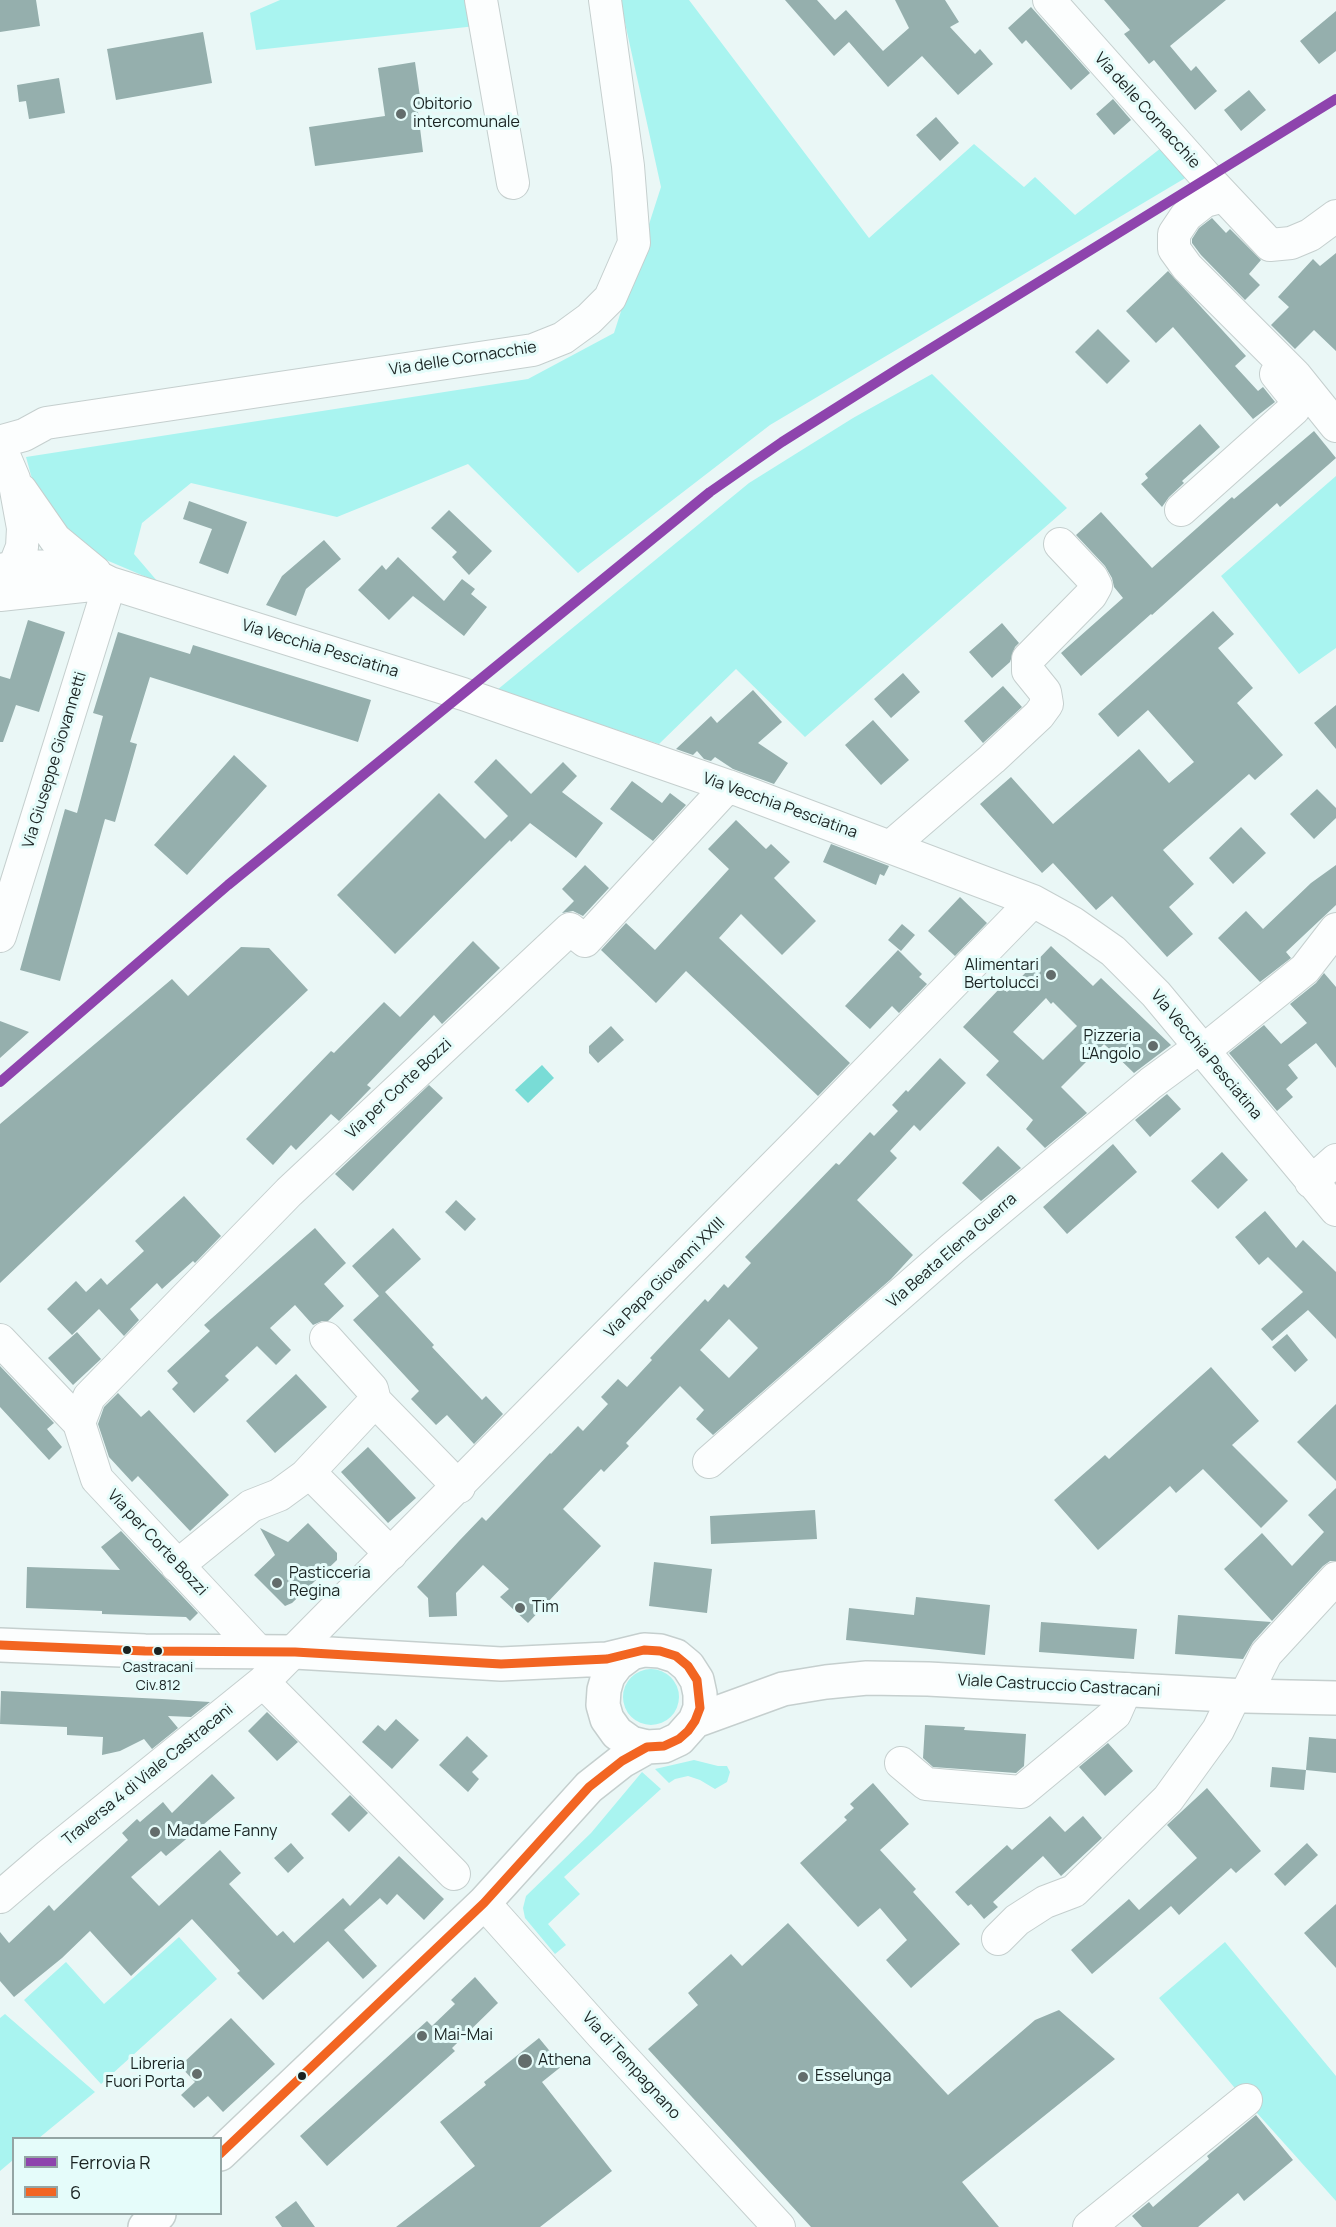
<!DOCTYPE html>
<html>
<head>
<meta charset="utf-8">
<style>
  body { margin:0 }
  #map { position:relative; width:1336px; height:2227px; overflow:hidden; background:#eaf7f6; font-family:Manrope,sans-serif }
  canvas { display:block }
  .legend { position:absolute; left:12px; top:2137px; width:210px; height:78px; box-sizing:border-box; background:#e5fcfa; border:2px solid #94a5a4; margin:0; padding:8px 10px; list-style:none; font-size:18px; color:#1a2322 }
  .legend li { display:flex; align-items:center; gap:12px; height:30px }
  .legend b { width:30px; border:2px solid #94a5a4 }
</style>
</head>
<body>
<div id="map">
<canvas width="1336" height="2227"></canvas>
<ul class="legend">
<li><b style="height:8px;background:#8e44ad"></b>Ferrovia R</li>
<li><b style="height:8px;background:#f26522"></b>6</li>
</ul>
</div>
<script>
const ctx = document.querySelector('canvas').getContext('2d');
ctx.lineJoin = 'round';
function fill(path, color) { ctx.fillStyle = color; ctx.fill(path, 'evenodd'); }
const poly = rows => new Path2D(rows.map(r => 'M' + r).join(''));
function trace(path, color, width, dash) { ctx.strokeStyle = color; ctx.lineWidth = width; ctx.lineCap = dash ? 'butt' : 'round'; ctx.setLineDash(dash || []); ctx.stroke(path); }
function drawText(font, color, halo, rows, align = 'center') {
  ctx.font = font + ' Manrope,sans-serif'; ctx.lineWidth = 6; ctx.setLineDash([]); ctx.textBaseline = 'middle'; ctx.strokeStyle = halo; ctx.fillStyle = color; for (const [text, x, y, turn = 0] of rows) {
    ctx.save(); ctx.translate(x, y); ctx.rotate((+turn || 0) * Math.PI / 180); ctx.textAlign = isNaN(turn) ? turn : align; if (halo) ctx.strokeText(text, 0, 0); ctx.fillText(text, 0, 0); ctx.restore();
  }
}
const green = poly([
  [280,0,473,0,476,26,256,50,250,13],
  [620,0,689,0,869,238,974,144,1024,187,1035,177,1075,215,1161,148,1187,177,770,425,578,573,468,464,337,517,191,483,142,523,134,554,158,582,92,554,52,523,34,486,26,457,528,379,614,333,661,187],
  [932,374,1067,508,805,737,736,669,659,744,497,690,749,483,853,418],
  [1336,476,1336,648,1299,674,1221,576],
  '623 1697a28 28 0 1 1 56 0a28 28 0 1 1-56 0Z',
  [694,1760,718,1766,727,1766,730,1772,727,1782,715,1789,700,1780,688,1776,675,1779,669,1783,655,1769],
  [642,1772,661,1789,564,1877,580,1894,548,1924,566,1945,555,1954,525,1918,523,1908,526,1896,591,1833],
  [179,1937,217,1979,101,2084,24,2000,66,1962,104,2004],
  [1225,1942,1336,2076,1336,2201,1239,2093,1159,1998],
  [5,2014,95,2092,39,2138,14,2138,13,2160,0,2171,0,2018]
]);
const water = poly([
  [542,1065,554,1078,528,1103,515,1090]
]);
const building = poly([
  [0,0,36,0,40,26,0,32],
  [785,0,817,0,835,20,846,10,883,51,909,28,895,0,945,0,959,22,950,27,975,54,980,49,993,64,958,95,922,56,888,87,849,42,834,56],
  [1104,0,1226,0,1170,46,1191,71,1196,66,1217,91,1195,110,1154,60,1149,64,1140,53,1124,34,1130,30],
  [1031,7,1090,73,1071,90,1026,40,1022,44,1008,28],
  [1336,11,1336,51,1319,64,1300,41],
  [203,32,212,83,116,100,107,49],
  [415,62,422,111,418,112,423,152,315,166,309,127,385,116,378,68],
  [59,78,65,113,29,119,26,101,19,102,17,85],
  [1249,90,1266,110,1241,131,1224,110],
  [1113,99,1131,120,1114,135,1096,114],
  [936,117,959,143,940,161,916,135],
  [1212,218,1226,233,1230,229,1261,260,1249,274,1260,285,1245,300,1201,255,1192,243,1192,239,1199,228],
  [1336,253,1336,351,1314,330,1295,349,1271,325,1289,307,1278,297,1313,259,1320,266],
  [1168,271,1246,356,1235,366,1258,391,1263,387,1275,402,1253,419,1173,327,1156,343,1126,311],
  [1098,329,1130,361,1107,384,1075,352],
  [1200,424,1220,447,1182,481,1184,483,1169,497,1162,507,1141,484,1148,478,1145,474],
  [1314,431,1336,458,1280,507,1277,503,1152,615,1151,614,1081,676,1061,653,1123,598,1114,587,1112,578,1105,566,1076,535,1101,512,1152,568,1232,497,1234,499],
  [189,501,247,522,228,574,199,563,212,529,183,519],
  [449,510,492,551,469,575,452,557,457,552,431,528],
  [324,540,341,559,306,589,296,616,266,605,282,576],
  [398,557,444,601,462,579,475,589,471,594,487,607,464,636,413,596,389,620,358,590,382,565,386,570],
  [1213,611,1234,634,1218,648,1253,688,1237,703,1283,755,1255,780,1249,774,1163,850,1194,884,1169,907,1193,934,1167,957,1112,896,1096,910,1053,863,1042,873,980,804,1011,777,1053,824,1139,749,1169,783,1194,762,1148,710,1118,737,1098,714],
  [28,620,65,632,39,712,16,705,3,742,0,742,0,676,10,679],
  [1002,623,1019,643,1015,647,1010,662,992,678,969,652],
  [118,632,190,654,193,645,371,700,358,742,150,677,130,742,137,744,115,822,105,819,60,981,20,970,65,809,77,813,103,716,93,713],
  [903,673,920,692,891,718,874,699],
  [1003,686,1022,707,983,743,964,721],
  [753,690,782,722,758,743,788,763,774,784,733,769,715,757,711,761,704,759,697,751,693,755,676,749,711,716,717,723],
  [1336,705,1336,749,1314,723],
  [873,720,909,760,881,785,845,745],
  [234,755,267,786,187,875,154,845],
  [496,759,531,794,563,762,577,776,562,792,603,823,576,858,530,823,511,842,510,840,395,954,337,895,439,793,485,839,508,816,474,782],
  [632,781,662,803,670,793,686,805,653,841,610,809],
  [1317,789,1336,808,1336,818,1314,839,1290,814],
  [736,820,766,849,771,844,790,862,774,878,816,921,782,955,741,914,719,938,850,1063,818,1096,686,971,656,1003,601,950,626,923,655,950,729,869,708,849],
  [1241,827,1266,853,1233,884,1209,858],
  [831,844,889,866,884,876,880,874,876,885,823,862],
  [585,865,609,888,583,916,573,911,562,913,574,901,562,889],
  [1336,865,1336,905,1286,952,1291,958,1260,982,1218,938,1246,911,1263,929,1311,883],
  [960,897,987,923,955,956,928,931],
  [902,924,915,935,901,951,888,940],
  [473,941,500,968,442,1024,434,1015,367,1085,371,1088,339,1121,331,1114,296,1150,291,1145,273,1165,246,1139,331,1051,334,1053,384,1002,400,1017],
  [1051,946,1093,986,1101,978,1171,1045,1134,1073,1104,1044,1061,1087,1087,1113,1045,1148,1026,1129,1033,1120,986,1075,999,1061,963,1027,1001,987,1007,992],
  [1046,998,1051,1004,1053,1002,1077,1026,1043,1060,1013,1032],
  [241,947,269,948,308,990,0,1283,0,1124,172,979,188,996],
  [898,950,922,974,919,977,927,984,899,1013,892,1006,870,1029,845,1006],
  [1324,973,1336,987,1336,1068,1316,1043,1288,1065,1298,1078,1286,1089,1293,1097,1277,1111,1229,1053,1264,1025,1281,1044,1307,1023,1290,1004,1316,983],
  [0,1021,29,1032,0,1058],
  [611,1026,624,1040,598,1063,589,1053,589,1046],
  [940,1058,966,1083,920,1131,914,1125,890,1151,897,1158,857,1200,913,1255,891,1279,713,1435,696,1419,704,1410,680,1386,626,1443,629,1446,604,1472,601,1469,563,1509,601,1546,528,1623,500,1597,509,1589,483,1565,456,1593,457,1616,429,1617,428,1598,417,1587,459,1541,482,1517,486,1521,550,1453,551,1454,578,1426,583,1431,608,1404,601,1397,618,1379,627,1387,652,1360,650,1358,705,1299,708,1302,724,1284,728,1288,751,1263,745,1257,836,1163,839,1165,870,1132,874,1136,898,1111,892,1105,906,1090,908,1092],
  [729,1319,758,1348,729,1378,700,1350],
  [429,1085,443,1098,353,1191,335,1174],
  [1167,1094,1181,1109,1150,1137,1135,1120],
  [1113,1144,1137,1172,1067,1234,1043,1207],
  [998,1146,1021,1168,981,1201,962,1183],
  [1222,1152,1248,1180,1218,1209,1191,1181],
  [184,1196,221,1236,195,1263,193,1261,162,1289,157,1283,130,1309,139,1320,124,1336,99,1309,72,1335,47,1309,76,1281,86,1292,101,1278,107,1285,144,1251,135,1241],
  [456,1200,476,1219,465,1231,445,1212],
  [1265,1211,1296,1248,1303,1240,1336,1272,1336,1339,1308,1310,1272,1341,1261,1329,1303,1292,1268,1257,1259,1265,1235,1237],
  [315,1228,346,1263,324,1284,344,1306,328,1321,322,1321,313,1325,295,1305,270,1328,291,1350,276,1365,257,1346,225,1376,229,1380,194,1413,172,1389,178,1383,167,1371,210,1331,204,1325],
  [393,1228,421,1259,385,1292,434,1345,432,1347,482,1400,486,1396,503,1414,474,1444,447,1415,436,1425,411,1399,419,1391,353,1320,379,1296,352,1266],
  [77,1332,101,1359,73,1385,48,1358],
  [1287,1334,1308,1360,1295,1372,1272,1347],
  [0,1366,54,1423,47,1429,62,1447,49,1460,0,1407],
  [1211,1367,1259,1421,1232,1445,1288,1501,1261,1528,1203,1469,1176,1493,1170,1486,1098,1550,1054,1500,1105,1455,1109,1459],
  [296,1374,327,1407,275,1453,246,1421],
  [118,1393,141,1417,149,1410,229,1495,190,1531,138,1476,132,1482,109,1457,98,1424,104,1407],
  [1336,1404,1336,1481,1297,1442],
  [368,1447,416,1498,388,1523,341,1472],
  [1336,1488,1336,1561,1330,1561,1323,1566,1272,1621,1224,1569,1262,1533,1292,1566,1324,1532,1308,1515],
  [815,1510,817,1539,711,1544,710,1516],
  [308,1523,337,1553,337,1560,292,1603,285,1606,254,1575,275,1555,260,1528,288,1542],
  [121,1531,198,1613,190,1621,186,1617,102,1614,102,1611,26,1608,27,1567,120,1570,101,1547],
  [654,1562,712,1569,707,1613,649,1606],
  [916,1597,990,1605,985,1655,846,1640,849,1608,914,1615],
  [1178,1615,1271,1622,1253,1642,1243,1659,1175,1654],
  [1041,1622,1137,1629,1134,1659,1039,1652],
  [1,1691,162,1699,210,1702,191,1717,168,1716,178,1728,152,1749,144,1739,120,1751,102,1755,103,1737,67,1735,67,1727,0,1724],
  [267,1712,298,1742,277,1761,248,1731],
  [396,1719,419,1740,392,1769,362,1742,378,1725,385,1731],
  [925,1725,965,1727,964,1730,1026,1734,1024,1766,1016,1773,933,1767,923,1758],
  [467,1736,488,1756,472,1772,479,1779,468,1792,439,1765],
  [1309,1737,1336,1739,1336,1773,1306,1770],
  [1108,1743,1133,1771,1105,1796,1079,1767],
  [1272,1767,1306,1770,1304,1790,1270,1787],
  [212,1774,235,1798,166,1856,161,1851,131,1877,159,1906,220,1850,241,1873,229,1884,277,1936,283,1931,294,1943,343,1898,350,1906,399,1856,444,1899,424,1920,397,1894,387,1905,380,1898,344,1930,377,1966,363,1979,328,1941,263,2000,237,1973,240,1971,192,1919,131,1976,90,1931,62,1958,14,1997,0,1981,0,1932,9,1943,49,1905,54,1911,128,1840,122,1833,137,1819,140,1822,163,1802,172,1813],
  [873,1783,909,1824,880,1850,916,1889,913,1892,960,1944,911,1988,886,1960,907,1940,880,1908,858,1927,800,1863,847,1820,844,1817,854,1808,850,1804],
  [1207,1788,1261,1851,1236,1873,1231,1868,1179,1915,1171,1906,1092,1974,1071,1950,1129,1899,1139,1910,1197,1858,1167,1825],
  [350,1795,368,1813,349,1832,331,1814],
  [1050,1816,1065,1832,1083,1816,1102,1838,1061,1876,1043,1856,993,1902,998,1907,984,1919,971,1904,968,1906,955,1892,1007,1845,1012,1850],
  [291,1843,304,1858,288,1873,274,1858],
  [1307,1843,1318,1855,1285,1886,1274,1874],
  [1336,1904,1336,1968,1304,1933],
  [788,1923,948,2095,1035,2020,1059,2010,1115,2059,962,2182,999,2227,811,2227,648,2049,698,2005,688,1993,731,1954,742,1966],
  [475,1977,498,2003,452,2048,455,2051,327,2166,300,2136,427,2021,432,2026,455,2004,451,2000],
  [231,2018,275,2064,223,2112,208,2096,194,2108,181,2095,195,2082,180,2066],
  [539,2038,562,2066,542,2082,612,2171,540,2227,396,2227,475,2166,440,2122,486,2085,484,2082],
  [1256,2115,1293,2160,1244,2201,1238,2193,1198,2227,1142,2227,1132,2216,1149,2202,1153,2207,1209,2159,1207,2156],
  [296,2201,315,2227,282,2227,275,2217]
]);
const minor = poly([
  [481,0,513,183],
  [1049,0,1208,179,1270,245,1291,243,1310,235,1336,216],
  [1224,196,1205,201,1186,216,1174,234,1174,249,1187,267,1295,375,1336,426],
  [2,441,24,435,46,423,533,350,563,338,589,319,610,298,634,243,628,166,605,0],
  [3,453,14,479,23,528,22,547,14,567,14,593],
  [21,490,55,539,95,572],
  [1181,510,1294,409,1295,400,1292,394,1276,374],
  [0,570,14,567,55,566,86,571,110,583,463,694,728,786,1033,901,1073,923,1113,951,1156,994,1336,1210],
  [0,595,101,584],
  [890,847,992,759,1039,715,1047,704,1045,692,1028,671,1028,659,1091,595,1096,586,1092,578,1060,544],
  [0,936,110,583],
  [1203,1051,1305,969,1336,929],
  [1311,1182,1336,1160],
  [326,1338,372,1389,375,1401],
  [0,1340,79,1423,97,1479,258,1651],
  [79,1423,89,1397,289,1192,570,929,585,941,728,786],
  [709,1462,953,1248,1151,1083,1200,1047],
  [305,1476,375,1401,459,1487],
  [177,1566,251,1506,279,1495,305,1476,313,1476,391,1554],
  [263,1682,454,1874],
  [1245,1696,1266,1654,1336,1578],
  [901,1763,926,1784,1021,1792,1115,1714,1126,1689],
  [0,1897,49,1855,263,1682,803,1137,1033,901],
  [484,1903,602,2035,779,2227],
  [998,1939,1017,1920,1045,1902,1074,1891,1168,1799,1218,1730,1235,1695],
  [1089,2227,1246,2100]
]);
const major = poly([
  [0,1645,145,1651,295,1652,501,1664,607,1659,644,1650,660,1651,676,1656,688,1666,697,1680,700,1694,700,1708,695,1721,679,1739,664,1746,647,1747,631,1743,617,1733,607,1719,603,1705,604,1690,608,1676,617,1664,629,1655],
  [695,1721,783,1689,826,1682,867,1678,928,1679,1245,1696,1336,1698],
  [220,2154,484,1903,589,1787,622,1761,647,1747],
  [145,2227,159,2214]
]);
const bus1 = poly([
  [0,1645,145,1651,295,1652,501,1664,607,1659,644,1650,660,1651,676,1656,688,1666,697,1680,700,1708,695,1721,688,1731,679,1739,664,1746,647,1747,622,1761,589,1787,484,1903,220,2154]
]);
const rail1 = poly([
  [0,1082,228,885,710,492,782,442,904,365,1336,99]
]);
const markers = [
  [401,114,6,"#636d6c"],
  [1051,975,6,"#636d6c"],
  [1153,1046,6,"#636d6c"],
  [277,1583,6,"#636d6c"],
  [520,1608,6,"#636d6c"],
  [127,1650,5,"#1a2322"],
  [158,1651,5,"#1a2322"],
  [155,1832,6,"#636d6c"],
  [422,2036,6,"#636d6c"],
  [525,2061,8,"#636d6c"],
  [197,2074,6,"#636d6c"],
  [302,2076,5,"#1a2322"],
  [803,2077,6,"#636d6c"]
];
const busNames = [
  ["Castracani",158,1668],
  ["Civ.812",158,1686]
];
const poiNames = [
  ["Obitorio",413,105],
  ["intercomunale",413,123],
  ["Alimentari",1039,966,"right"],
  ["Bertolucci",1039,984,"right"],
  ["Pizzeria",1141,1037,"right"],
  ["L'Angolo",1141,1055,"right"],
  ["Pasticceria",289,1574],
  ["Regina",289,1592],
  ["Tim",532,1608],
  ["Madame Fanny",167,1832],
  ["Mai-Mai",434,2036],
  ["Athena",538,2061],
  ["Libreria",185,2065,"right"],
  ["Fuori Porta",185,2083,"right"],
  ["Esselunga",815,2077]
];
const streetNames = [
  ["Via delle Cornacchie",1147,111,48],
  ["Via delle Cornacchie",463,359,-9],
  ["Via Vecchia Pesciatina",320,649,17],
  ["Via Giuseppe Giovannetti",55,760,-73],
  ["Via Vecchia Pesciatina",780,806,20],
  ["Via Vecchia Pesciatina",1206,1055,50],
  ["Via per Corte Bozzi",399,1089,-43],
  ["Via Beata Elena Guerra",952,1251,-41],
  ["Via Papa Giovanni XXIII",665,1278,-45],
  ["Via per Corte Bozzi",157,1543,47],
  ["Viale Castruccio Castracani",1059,1686,3],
  ["Traversa 4 di Viale Castracani",148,1775,-39],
  ["Via di Tempagnano",631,2066,48]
];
fill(green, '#a9f4f0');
fill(water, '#79dcd6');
fill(building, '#95afad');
trace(minor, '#c5cfce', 34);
trace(major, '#c5cfce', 36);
trace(minor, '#fcfefe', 32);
trace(major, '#fcfefe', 33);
trace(bus1, '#f26522', 9);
trace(rail1, '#8e44ad', 10);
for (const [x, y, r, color] of markers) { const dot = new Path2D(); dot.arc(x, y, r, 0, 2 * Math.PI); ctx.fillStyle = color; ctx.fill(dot); trace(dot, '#e5fcfa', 2); }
drawText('14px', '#1a2322', '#e5fcfa', busNames);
drawText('16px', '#1a2322', '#e5fcfa', poiNames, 'left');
drawText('16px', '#1a2322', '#e5fcfa', streetNames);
</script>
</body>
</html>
